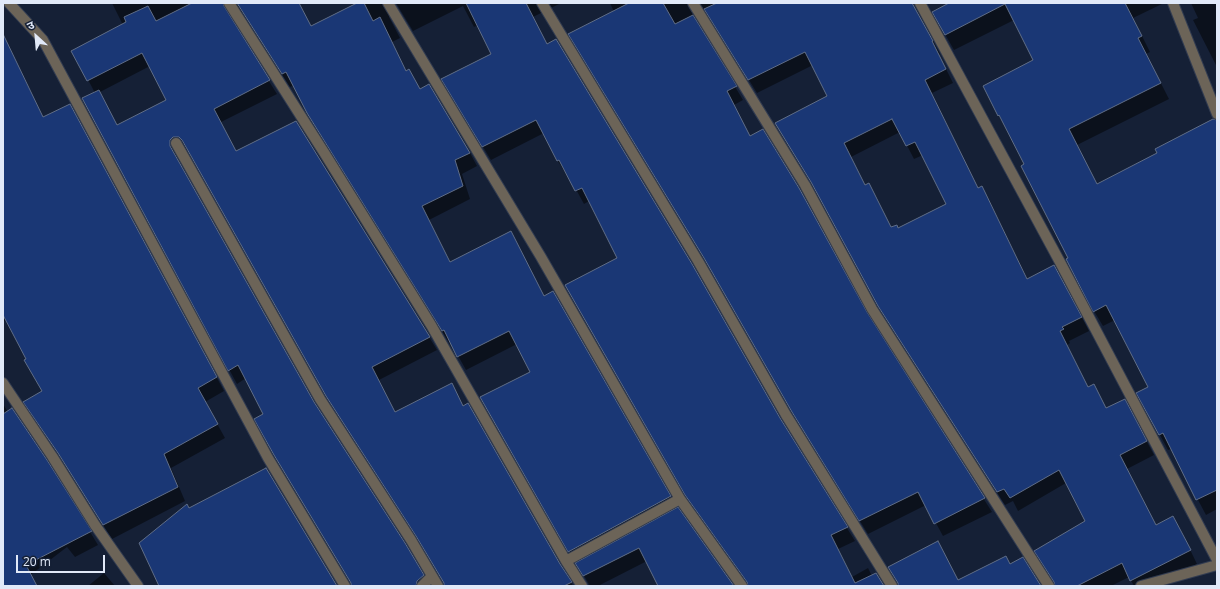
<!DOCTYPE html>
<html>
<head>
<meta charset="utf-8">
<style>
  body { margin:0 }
  #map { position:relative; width:1220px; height:589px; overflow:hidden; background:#152036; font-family:"Open Sans","Noto Sans Devanagari",sans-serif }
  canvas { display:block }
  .frame { position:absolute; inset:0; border:4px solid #e1e9f8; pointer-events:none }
  .north { position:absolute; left:16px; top:16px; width:40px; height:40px; -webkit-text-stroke:3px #152036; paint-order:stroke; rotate:334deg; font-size:11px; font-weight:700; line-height:16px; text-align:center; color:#e1e9f8 }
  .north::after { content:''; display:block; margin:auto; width:14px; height:18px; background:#e1e9f8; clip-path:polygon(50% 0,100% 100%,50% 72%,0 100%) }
  .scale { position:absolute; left:16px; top:555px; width:89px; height:18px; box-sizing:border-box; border:2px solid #e1e9f8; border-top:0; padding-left:5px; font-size:12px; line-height:14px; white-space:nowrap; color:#e1e9f8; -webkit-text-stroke:3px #152036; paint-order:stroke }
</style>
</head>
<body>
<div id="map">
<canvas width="1220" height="589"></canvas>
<div class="frame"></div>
<div class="north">उ</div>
<div class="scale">20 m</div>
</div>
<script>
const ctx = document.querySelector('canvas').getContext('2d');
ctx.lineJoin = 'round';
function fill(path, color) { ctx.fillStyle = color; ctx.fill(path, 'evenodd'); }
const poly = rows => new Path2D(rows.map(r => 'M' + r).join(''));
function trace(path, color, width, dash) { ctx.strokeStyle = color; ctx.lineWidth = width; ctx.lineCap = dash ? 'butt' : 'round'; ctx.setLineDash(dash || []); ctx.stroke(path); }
const shadow = poly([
  [112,3,299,3,311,27,359,3,394,3,398,10,396,10,390,13,389,17,400,38,392,42,406,72,470,153,477,166,462,174,470,199,429,220,451,263,544,297,553,292,677,509,733,586,659,586,647,561,598,586,590,586,481,398,531,372,517,344,466,370,451,343,450,344,316,127,294,85,290,87,243,13,237,10,231,13,230,19,277,94,221,122,236,152,429,337,437,350,379,380,395,413,452,385,463,407,573,586,445,586,445,583,190,153,188,151,184,150,177,154,178,161,315,405,405,544,426,581,420,586,352,586,246,378,237,384,83,99,95,93,73,51,123,25],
  [150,66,168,101,117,126,100,92],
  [396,3,561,3,533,17,547,45,855,541,838,549,852,577,868,568,872,576,884,586,749,586,695,509,566,286,618,259,589,201,584,204,567,173,566,174,558,161,544,133,491,160,450,92,492,54,478,25,474,27,463,6,413,31],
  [610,3,880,3,928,32,940,54,939,55,953,83,932,93,978,189,981,187,989,200,1028,280,1062,280,1089,331,1069,341,1070,343,1067,345,1088,388,1107,409,1132,414,1154,455,1127,469,1156,526,1181,531,1197,564,1154,586,1134,586,1129,577,1111,586,1057,586,1086,522,1066,483,1018,511,1013,501,1005,505,887,319,829,96,813,65,757,93,708,13,704,10,698,10,694,14,695,20,743,100,734,105,750,137,869,318,992,512,943,536,926,505,868,534,801,425],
  [900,132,914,159,923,155,948,204,898,229,891,228,877,198,869,184,865,186,851,157],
  [952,3,1164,3,1133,18,1150,52,1146,54,1169,99,1077,145,1097,185,1217,121,1217,509,1206,515,1171,449,1168,450,1160,435,1138,394,1149,388,1115,320,1103,326,1094,311,1025,165,984,87,1034,61,1014,20,954,50,945,34],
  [1191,3,1217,3,1217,67,1193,20,1198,18],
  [3,49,18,67,26,81,43,118,77,119,224,391,205,402,225,438,171,468,185,501,112,539,78,485,84,464,7,320,3,322],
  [3,404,51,483,58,479,98,545,75,557,67,547,16,586,3,586],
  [104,573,115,586,88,586]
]);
const building = poly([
  [192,3,223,3,224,6,270,80,214,109,236,151,296,121,430,337,372,367,395,412,452,383,463,406,468,403,560,564,572,582,564,586,444,586,444,583,416,536,326,396,182,140,179,137,173,137,170,140,170,146,314,402,405,543,424,575,417,581,416,586,351,586,351,583,274,455,255,421,254,419,263,414,238,365,228,371,82,98,99,90,117,125,166,100,142,53,87,81,71,51,126,22,124,17,148,6,156,21,192,3],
  [237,3,299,3,311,26,357,3,364,3,373,21,380,17,406,71,409,69,420,89,429,84,470,153,455,160,463,186,422,206,450,262,511,231,544,296,553,291,671,496,568,552,480,397,530,372,509,331,457,357,444,330,442,331,307,113,286,72,282,74,237,3],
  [466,3,526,3,547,44,556,39,692,264,780,418,848,527,831,535,855,583,876,573,884,586,748,586,747,582,685,495,565,285,617,258,582,188,575,191,559,160,557,161,536,120,482,147,441,79,491,54,466,3],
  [629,3,663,3,675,24,693,15,737,86,727,91,750,136,763,129,799,188,867,312,985,498,934,524,918,492,859,521,792,412,704,258,568,34,629,3],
  [717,3,912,3,933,41,932,41,946,69,925,80,978,188,982,186,1027,279,1054,265,1082,317,1062,327,1064,329,1060,331,1088,387,1094,384,1106,408,1125,399,1147,441,1120,455,1156,525,1173,516,1191,550,1130,581,1122,563,1077,586,1055,586,1054,582,1034,551,1085,521,1059,470,1010,498,1004,489,997,492,878,306,811,182,775,123,827,96,805,52,748,80,704,9,717,3],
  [892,119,906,146,915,142,946,204,898,228,897,225,891,227,869,183,865,185,844,143,892,119],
  [949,3,1125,3,1142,36,1138,38,1161,83,1069,129,1097,184,1157,153,1155,149,1213,119,1217,120,1217,490,1196,500,1163,433,1159,435,1136,393,1148,387,1106,305,1093,312,1066,259,1068,258,1021,166,1024,164,999,115,998,116,983,86,1033,60,1005,4,945,35,932,12,949,3],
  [3,34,43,117,70,104,217,377,198,388,218,424,164,454,178,487,103,525,58,453,23,402,42,391,24,360,26,359,3,315,3,34],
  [12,408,47,460,92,531,26,565,37,586,3,586,3,414,12,408],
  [266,468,337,586,159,586,139,543,187,504,189,508,266,468],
  [678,507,734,586,658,586,639,548,583,576,575,563,678,507],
  [938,541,958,580,1006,556,1010,564,1023,557,1041,586,898,586,898,583,888,567,938,541]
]);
const minor = poly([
  [9,3,43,40,268,458,345,586],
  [229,3,325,154,431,325,566,561,582,586],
  [388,3,541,257,680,499,742,586],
  [542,3,698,261,786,415,892,586],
  [693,3,805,185,872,309,1049,586],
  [920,3,1061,264,1217,560],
  [1173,3,1217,114],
  [176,143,320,399,411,540,438,586],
  [3,383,52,456,95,525,138,586],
  [566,561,680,499],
  [422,586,432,576],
  [1141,586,1217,565]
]);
fill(shadow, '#0007');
fill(building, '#1a3775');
trace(building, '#5f6d87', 1);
trace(minor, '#323c51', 12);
trace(minor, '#6c6458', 10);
</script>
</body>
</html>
